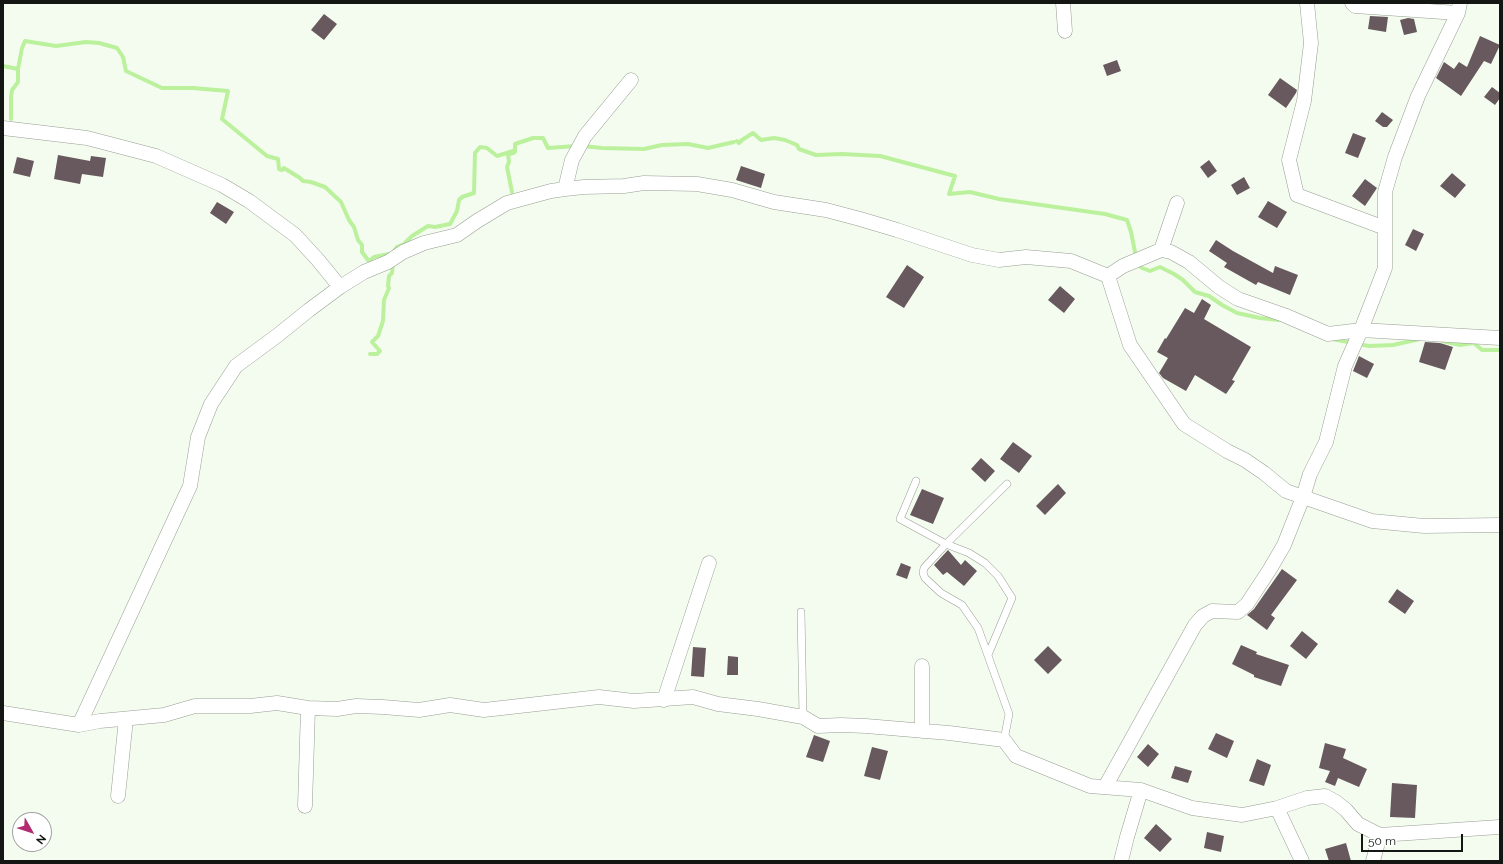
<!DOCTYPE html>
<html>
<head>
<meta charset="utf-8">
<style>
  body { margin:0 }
  #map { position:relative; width:1503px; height:864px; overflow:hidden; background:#f4fcef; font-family:Raleway,sans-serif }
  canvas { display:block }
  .frame { position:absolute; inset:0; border:4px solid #131612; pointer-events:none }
  .north { position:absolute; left:12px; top:812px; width:40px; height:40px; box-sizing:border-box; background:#fff; border:1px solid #a1a2a0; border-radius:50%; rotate:129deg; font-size:11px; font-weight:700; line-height:16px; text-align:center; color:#131612 }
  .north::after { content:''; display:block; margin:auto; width:14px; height:18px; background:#b22b70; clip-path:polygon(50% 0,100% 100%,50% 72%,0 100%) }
  .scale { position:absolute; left:1361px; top:834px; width:102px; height:18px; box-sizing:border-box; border:2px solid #131612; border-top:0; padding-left:5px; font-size:12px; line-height:14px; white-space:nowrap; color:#131612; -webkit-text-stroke:3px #fff; paint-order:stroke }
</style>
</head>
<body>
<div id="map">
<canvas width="1503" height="864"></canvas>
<div class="frame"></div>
<div class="north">N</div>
<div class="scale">50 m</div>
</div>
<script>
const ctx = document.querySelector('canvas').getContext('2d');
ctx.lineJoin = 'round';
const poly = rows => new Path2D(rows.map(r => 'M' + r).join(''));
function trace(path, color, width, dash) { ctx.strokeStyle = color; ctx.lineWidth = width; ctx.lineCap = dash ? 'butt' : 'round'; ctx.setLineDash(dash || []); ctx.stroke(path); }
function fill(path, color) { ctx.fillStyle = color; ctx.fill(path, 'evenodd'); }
const stream = poly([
  [3,66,18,69,22,48,25,41,56,46,86,42,99,43,117,48,123,57,126,71,162,88,193,88,228,91,222,119,267,156,278,159,279,169,282,170,284,168,300,178,303,181,311,182,325,187,341,202,349,220,354,227,358,240,362,245,362,252,368,260,369,261,374,257,389,254],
  [11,119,11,97,12,90,18,82,18,69],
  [737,141,739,143,742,140,753,133,761,140,774,138,785,140,797,145,799,149,816,155,842,154,880,156,955,176,949,194,970,192,999,199,1105,214,1127,220,1131,232,1136,257],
  [583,146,602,148,644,149,662,145,688,144,708,148,734,142],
  [512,192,507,167,509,162,508,155,515,152,515,144,533,138,543,138,548,148,576,146],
  [394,251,397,247,404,244,412,236,428,226,435,227,450,224,457,211,459,200,462,197,474,193,475,153,480,147,487,148,497,156,513,151,514,153],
  [1138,265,1142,268,1150,271,1160,267,1174,274,1183,280,1195,292,1209,296,1222,305,1237,313,1260,318,1279,320],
  [1332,339,1369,346,1393,345,1420,339],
  [1442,341,1460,345,1474,343,1482,350,1500,350],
  [370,354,377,354,380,351,372,342,378,336,383,321,384,300,389,288,388,286,389,276,392,273,393,262]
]);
const building = poly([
  [324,14,337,24,324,40,311,30],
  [1370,16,1388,17,1386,32,1368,29],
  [1408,18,1414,19,1417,32,1404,35,1400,20],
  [1480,36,1500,45,1491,64,1484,61,1461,96,1436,78,1444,62,1454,69,1459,62,1467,67],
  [1117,60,1121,71,1107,76,1103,65],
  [1280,78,1297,90,1296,93,1286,108,1268,95],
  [1492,87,1500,93,1500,98,1495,105,1484,97],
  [1382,112,1393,120,1387,127,1383,127,1375,121],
  [1353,133,1366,138,1358,158,1345,153],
  [58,155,90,161,91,156,106,158,103,177,82,174,80,184,54,179],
  [17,157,34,161,30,177,13,173],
  [1209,160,1217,171,1208,178,1200,167],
  [741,166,765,174,761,188,736,180],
  [1452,173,1466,185,1455,198,1440,186],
  [1244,177,1250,188,1237,195,1231,185],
  [1365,179,1377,188,1365,206,1352,196],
  [1268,201,1287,212,1277,228,1258,217],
  [217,202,234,212,226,224,210,213],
  [1413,229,1424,234,1416,251,1405,245],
  [1216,240,1233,251,1273,273,1275,266,1298,275,1290,295,1258,282,1256,285,1224,267,1227,263,1209,251],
  [907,265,924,277,904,308,886,297],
  [1060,286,1075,299,1064,313,1048,300],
  [1202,299,1211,305,1204,319,1251,347,1232,380,1235,381,1226,394,1195,375,1186,391,1163,378,1159,373,1168,358,1157,352,1165,338,1166,339,1185,308,1194,313],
  [1425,342,1440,343,1453,347,1445,370,1419,362],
  [1359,356,1374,364,1367,378,1353,371],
  [1013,442,1032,456,1019,473,1000,459],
  [981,458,995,471,985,482,971,469],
  [1058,484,1066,493,1045,515,1036,506],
  [922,489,944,498,933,524,910,515],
  [948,550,961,565,965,560,977,571,964,586,947,572,943,575,934,565],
  [901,563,911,567,907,579,896,575],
  [1282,569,1297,580,1271,615,1275,618,1267,630,1247,615,1254,609],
  [1397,589,1414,601,1405,614,1388,602],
  [1302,631,1318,644,1306,659,1290,646],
  [1241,645,1257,652,1256,654,1289,665,1281,686,1254,677,1254,675,1232,664],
  [1048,646,1062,660,1048,674,1034,660],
  [693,647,706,648,704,677,691,676],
  [728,656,738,657,738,675,727,675],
  [1216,733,1234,741,1227,758,1208,749],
  [814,735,830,741,823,762,806,757],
  [1325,743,1346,749,1343,758,1367,769,1359,787,1338,778,1335,786,1325,782,1330,771,1319,768],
  [1148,744,1159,754,1148,767,1137,757],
  [872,747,888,751,880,780,864,776],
  [1257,759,1271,765,1264,786,1249,781],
  [1175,766,1192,771,1188,783,1171,778],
  [1392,783,1417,785,1415,818,1390,817],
  [1156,824,1172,839,1160,852,1144,838],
  [1207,832,1224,836,1221,852,1204,848],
  [1346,843,1351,861,1329,861,1325,849]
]);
const lane = poly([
  [916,481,900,519,946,544,969,553,985,563,998,576,1012,598,988,655],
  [801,612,803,717],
  [1004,740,1009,714,978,628,962,605,941,593,925,578,923,573,924,568,946,544,1007,484]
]);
const street = poly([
  [1063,3,1065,31],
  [1307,3,1311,43,1304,101,1289,160,1297,195,1385,228],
  [1352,3,1355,6,1458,13],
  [1460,3,1458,13,1418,96,1395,157,1385,192,1385,268,1361,330,1500,338],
  [3,128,87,138,156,156,222,185,249,201,295,235,318,260,340,287],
  [565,189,572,160,585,136,631,80],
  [1161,250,1177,203],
  [922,666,922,731],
  [664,700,709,563],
  [3,713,79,725,100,721,164,715,195,706,250,706,277,703,308,708,337,709,356,706,383,707,419,710,450,705,484,710,599,697,634,701,693,697,718,704,758,709,803,717,818,726,841,725,866,726,949,733,1004,740,1016,756,1090,786,1141,790],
  [79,725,190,486,198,437,211,404,236,366,278,335,309,310,340,287,364,272,388,262,403,252,424,243,457,235,477,221,507,203,551,191,565,189,584,187,624,186,644,183,697,184,732,190,774,202,826,210,860,219,897,230,972,255,999,260,1026,257,1071,261,1108,276,1123,266,1161,250,1171,252,1189,262,1219,287,1238,299,1284,315,1328,334,1361,330,1345,366,1326,442,1310,474,1303,497,1372,521,1424,526,1500,525],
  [1105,787,1195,625,1203,616,1212,611,1238,612,1247,604,1270,569,1284,545,1303,497,1286,491,1264,473,1245,460,1227,451,1184,424,1130,345,1108,276],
  [118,796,126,719],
  [305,806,308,708],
  [1277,808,1302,861],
  [1121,861,1127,837,1141,790,1192,808,1242,815,1277,808,1307,798,1325,796,1336,802,1346,810,1358,824,1380,835,1499,827],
  [1373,861,1380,835]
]);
trace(stream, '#bbf19c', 4);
fill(building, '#67595e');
trace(lane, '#979e93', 8);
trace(street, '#979e93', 15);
trace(lane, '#fff', 7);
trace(street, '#fff', 14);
</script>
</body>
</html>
